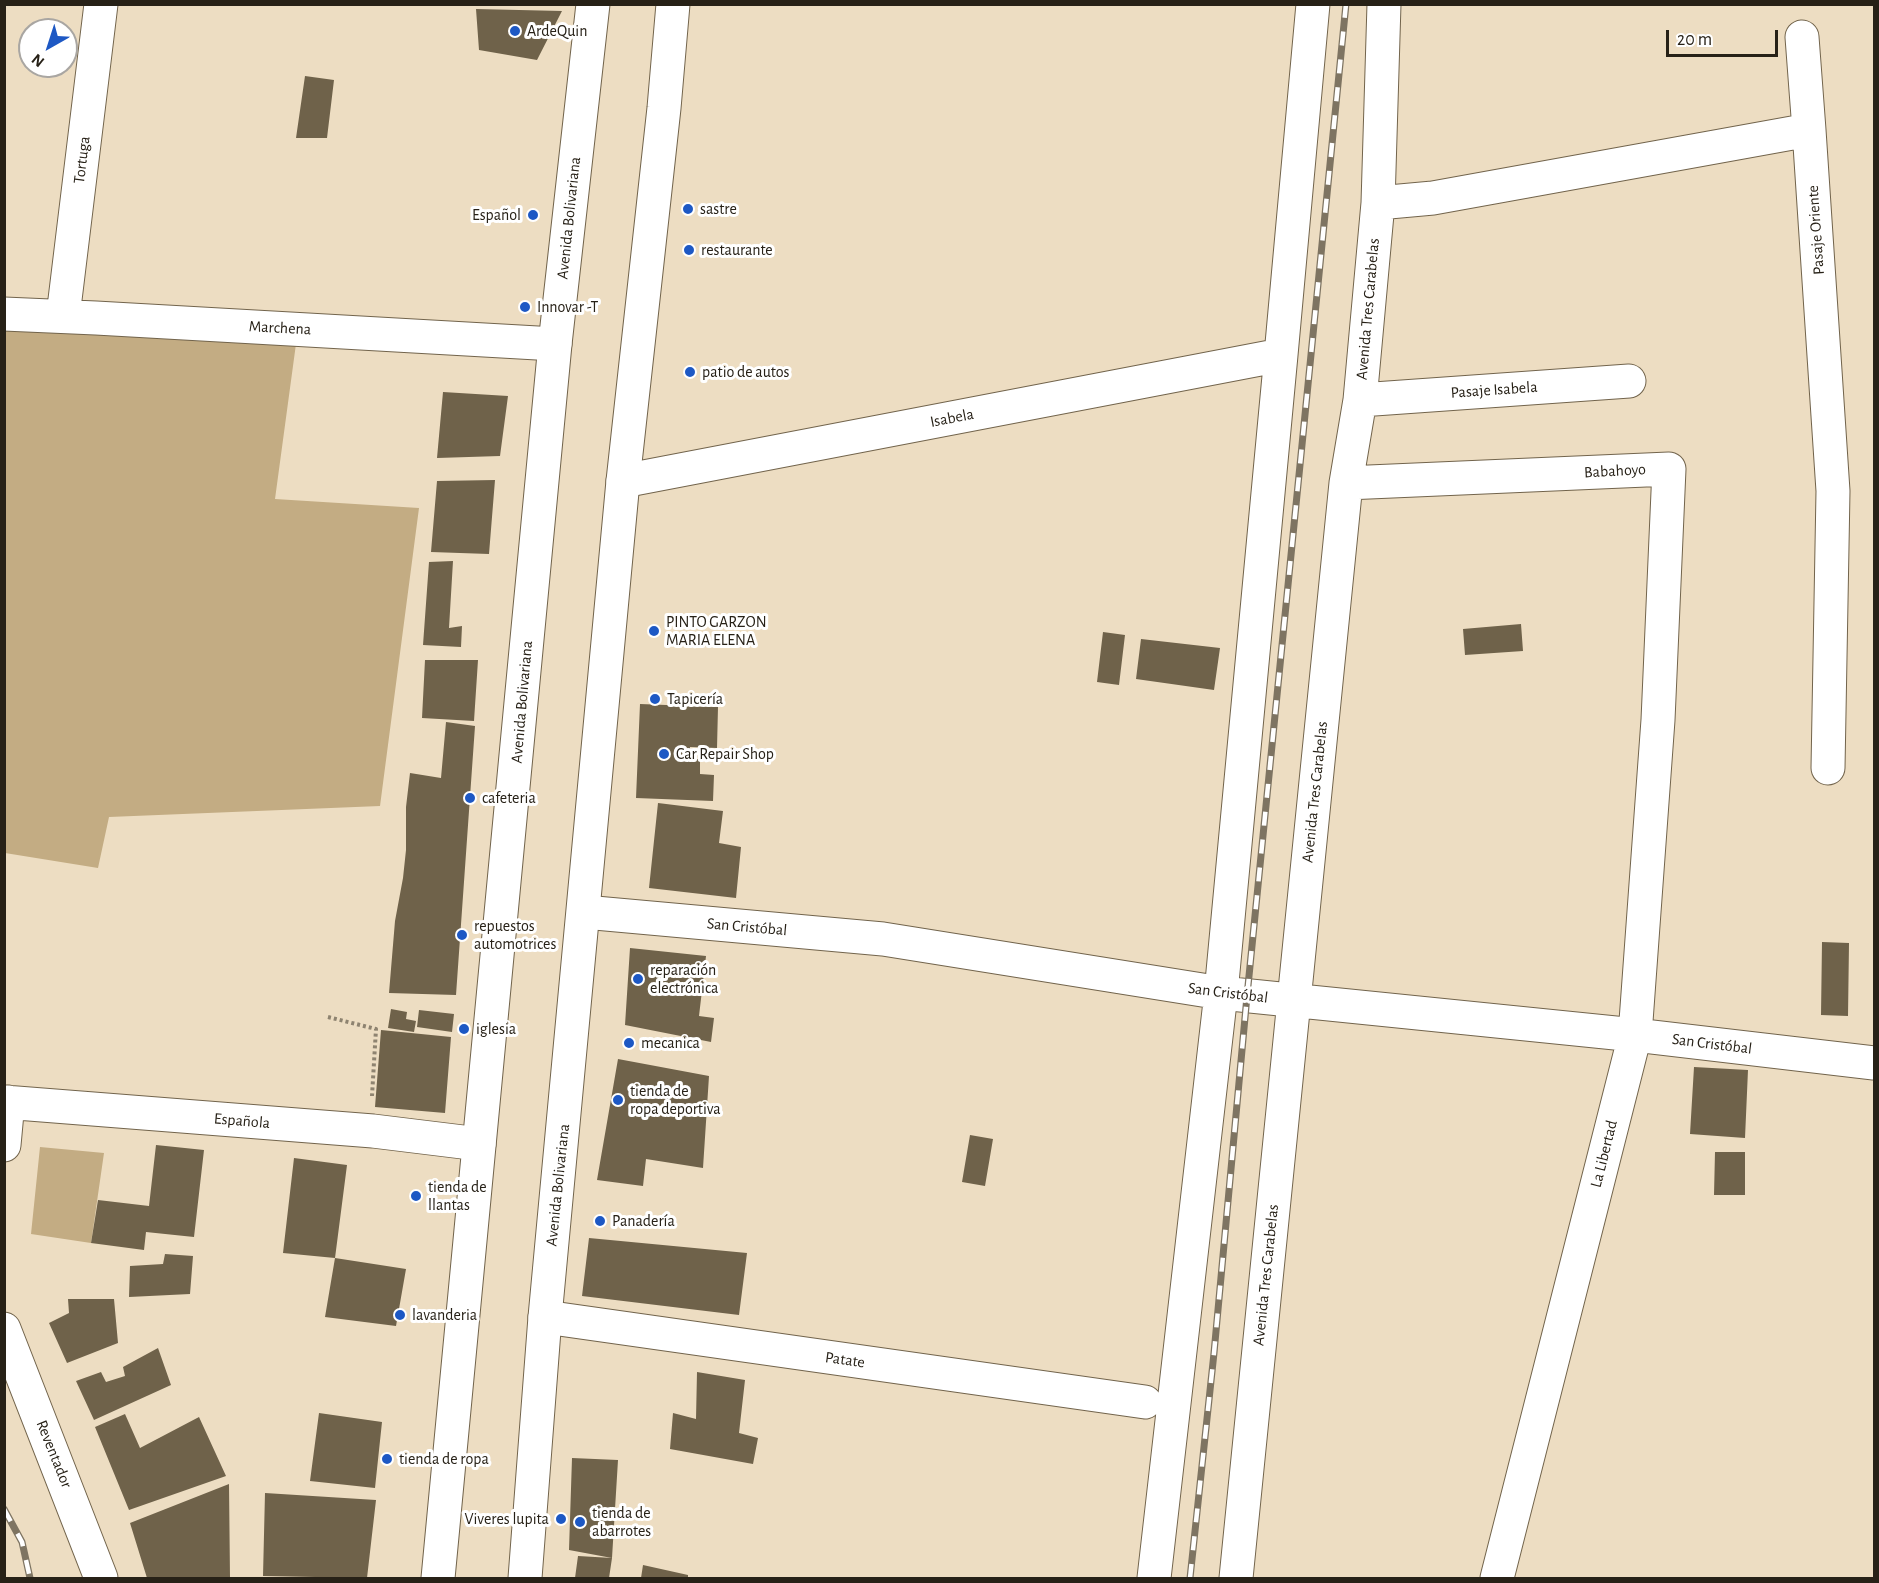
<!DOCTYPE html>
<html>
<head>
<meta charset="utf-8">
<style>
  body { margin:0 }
  #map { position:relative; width:1879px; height:1583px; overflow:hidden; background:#edddc2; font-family:"Alegreya Sans",sans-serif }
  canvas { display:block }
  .frame { position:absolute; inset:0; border:6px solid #272117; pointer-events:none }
  .north { position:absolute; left:18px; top:18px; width:60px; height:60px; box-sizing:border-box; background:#fff; border:2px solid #a9a6a2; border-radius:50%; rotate:219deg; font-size:16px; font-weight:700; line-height:24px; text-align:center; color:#272117 }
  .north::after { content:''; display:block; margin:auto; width:21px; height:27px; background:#1d58c4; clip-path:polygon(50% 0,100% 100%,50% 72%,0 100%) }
  .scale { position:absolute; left:1666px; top:30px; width:112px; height:27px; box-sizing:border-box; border:3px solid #272117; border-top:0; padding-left:8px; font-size:18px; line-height:21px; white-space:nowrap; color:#272117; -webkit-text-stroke:4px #fff; paint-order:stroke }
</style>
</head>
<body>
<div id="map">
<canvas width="1879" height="1583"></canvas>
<div class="frame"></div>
<div class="north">N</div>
<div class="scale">20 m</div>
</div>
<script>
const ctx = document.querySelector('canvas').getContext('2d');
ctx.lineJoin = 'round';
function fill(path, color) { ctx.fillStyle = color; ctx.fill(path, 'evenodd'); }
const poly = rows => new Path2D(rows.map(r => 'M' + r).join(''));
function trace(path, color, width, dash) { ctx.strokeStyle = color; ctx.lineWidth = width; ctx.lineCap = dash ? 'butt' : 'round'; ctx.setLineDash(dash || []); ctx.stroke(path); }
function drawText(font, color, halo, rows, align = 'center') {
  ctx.font = font + ' "Alegreya Sans",sans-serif'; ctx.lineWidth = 6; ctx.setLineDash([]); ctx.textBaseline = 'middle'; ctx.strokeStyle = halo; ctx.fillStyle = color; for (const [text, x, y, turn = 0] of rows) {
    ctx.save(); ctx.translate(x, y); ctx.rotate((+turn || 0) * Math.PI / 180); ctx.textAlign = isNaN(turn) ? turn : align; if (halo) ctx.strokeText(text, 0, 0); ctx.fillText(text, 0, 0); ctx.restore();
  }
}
const green = poly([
  [4,318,298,329,275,499,419,508,380,806,109,817,98,868,5,853],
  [40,1147,104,1153,91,1243,31,1234]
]);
const building = poly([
  [476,9,562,11,537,60,479,50],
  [305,76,334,80,327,138,296,138],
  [443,392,508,396,500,456,437,458],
  [495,480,489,554,431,552,437,481],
  [453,561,449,628,462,626,461,647,423,645,429,562],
  [1521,624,1523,651,1465,655,1463,629],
  [1103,632,1125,635,1119,685,1097,682],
  [1141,639,1220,648,1214,690,1136,679],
  [425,660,478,660,474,721,422,718],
  [640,704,718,707,717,748,690,747,690,759,700,759,700,774,714,775,713,801,636,798],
  [446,722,475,726,456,995,389,993,395,921,403,878,406,850,406,807,410,773,441,778],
  [658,803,723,811,719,843,741,847,736,898,649,888],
  [1822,942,1849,943,1848,1016,1821,1015],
  [630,948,706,956,699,1016,714,1018,711,1042,625,1025],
  [391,1009,407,1012,406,1019,416,1021,414,1032,388,1028],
  [419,1010,454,1014,452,1032,417,1027],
  [381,1030,451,1037,445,1113,375,1107],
  [618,1059,709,1076,703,1168,646,1159,643,1186,597,1180],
  [1694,1067,1748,1070,1745,1138,1690,1134],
  [970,1135,993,1139,985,1186,962,1182],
  [156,1145,204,1150,194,1237,146,1232,144,1250,91,1243,98,1200,149,1206],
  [1715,1152,1745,1152,1745,1195,1714,1195],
  [294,1158,347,1165,335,1258,283,1253],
  [589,1238,747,1253,739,1315,582,1296],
  [165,1254,193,1256,190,1294,129,1297,130,1266,163,1264],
  [335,1258,406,1269,396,1326,325,1317],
  [68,1299,114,1299,118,1343,67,1363,49,1323,69,1313],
  [158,1348,171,1385,94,1420,76,1381,101,1372,106,1382,125,1376,123,1367],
  [697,1372,745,1380,739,1433,758,1438,753,1464,670,1449,673,1413,696,1419],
  [319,1413,382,1422,375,1488,310,1481],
  [125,1414,140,1448,199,1417,226,1476,129,1510,95,1427],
  [572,1458,618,1460,612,1558,609,1578,575,1578,578,1556,612,1558,569,1550],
  [229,1484,230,1578,147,1578,130,1523],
  [265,1493,376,1500,367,1578,263,1576],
  [643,1565,688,1575,688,1578,641,1578]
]);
const path = poly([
  [328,1017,376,1029,372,1096]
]);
const street = poly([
  [1802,37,1809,130],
  [1378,203,1433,198,1809,130,1833,491,1828,768],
  [4,314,96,318,555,344],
  [63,316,101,4],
  [1360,400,1629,381],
  [623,481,1281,355],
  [1346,483,1669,469,1658,720,1635,1035,1497,1578],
  [584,912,883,939,1221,993,1635,1035,1874,1063],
  [4,1102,373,1131,479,1144],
  [4,1145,8,1102],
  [545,1317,1145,1402],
  [4,1329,101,1578],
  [1154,1578,1221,993,1281,355,1313,4],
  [1236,1578,1346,483,1360,400,1378,203,1384,4]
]);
const primary = poly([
  [438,1578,555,344,593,4],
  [525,1578,545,1317,623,481,664,108,673,4]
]);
const rail = poly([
  [4,1509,22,1542,30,1578],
  [1190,1578,1214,1353,1247,996,1346,4]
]);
const markers = [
  [515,31,6,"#1d58c4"],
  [688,209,6,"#1d58c4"],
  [533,215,6,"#1d58c4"],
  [689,250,6,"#1d58c4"],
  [525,307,6,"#1d58c4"],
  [690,372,6,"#1d58c4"],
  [654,631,6,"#1d58c4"],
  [655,699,6,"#1d58c4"],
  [664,754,6,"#1d58c4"],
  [470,798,6,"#1d58c4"],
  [462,935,6,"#1d58c4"],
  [638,979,6,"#1d58c4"],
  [464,1029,6,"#1d58c4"],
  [629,1043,6,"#1d58c4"],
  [618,1100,6,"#1d58c4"],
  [416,1196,6,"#1d58c4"],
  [600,1221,6,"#1d58c4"],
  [400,1315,6,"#1d58c4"],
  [387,1459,6,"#1d58c4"],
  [561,1519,6,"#1d58c4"],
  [580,1522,6,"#1d58c4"]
];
const poiNames = [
  ["ArdeQuin",527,31],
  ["sastre",700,209],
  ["Español",521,215,"right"],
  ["restaurante",701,250],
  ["Innovar -T",537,307],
  ["patio de autos",702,372],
  ["PINTO GARZON",666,622],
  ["MARIA ELENA",666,640],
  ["Tapicería",667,699],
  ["Car Repair Shop",676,754],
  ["cafeteria",482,798],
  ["repuestos",474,926],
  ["automotrices",474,944],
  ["reparación",650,970],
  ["electrónica",650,988],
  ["iglesia",476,1029],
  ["mecanica",641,1043],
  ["tienda de",630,1091],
  ["ropa deportiva",630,1109],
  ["tienda de",428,1187],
  ["llantas",428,1205],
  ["Panadería",612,1221],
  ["lavanderia",412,1315],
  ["tienda de ropa",399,1459],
  ["tienda de",592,1513],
  ["abarrotes",592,1531],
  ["Viveres lupita",549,1519,"right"]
];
const streetNames = [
  ["Tortuga",82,160,-83],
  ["Avenida Bolivariana",569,218,-84],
  ["Pasaje Oriente",1816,230,-94],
  ["Avenida Tres Carabelas",1368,309,-85],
  ["Marchena",280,328,3],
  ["Pasaje Isabela",1494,390,-4],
  ["Isabela",952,418,-11],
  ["Babahoyo",1615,471,-3],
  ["Avenida Bolivariana",522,702,-85],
  ["Avenida Tres Carabelas",1315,792,-84],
  ["San Cristóbal",747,927,5],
  ["San Cristóbal",1228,993,7],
  ["San Cristóbal",1712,1044,7],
  ["Española",242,1121,5],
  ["La Libertad",1604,1154,-76],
  ["Avenida Bolivariana",558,1185,-84],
  ["Avenida Tres Carabelas",1266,1275,-84],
  ["Patate",845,1360,8],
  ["Reventador",54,1454,68]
];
fill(green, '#c3ac83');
fill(building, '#6f624a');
trace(street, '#72644c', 35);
trace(primary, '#72644c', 35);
trace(path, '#8e8370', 4, [3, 3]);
trace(street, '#fff', 33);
trace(primary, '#fff', 33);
trace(rail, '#7e7462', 7);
trace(rail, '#fff', 4.5, [14]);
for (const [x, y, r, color] of markers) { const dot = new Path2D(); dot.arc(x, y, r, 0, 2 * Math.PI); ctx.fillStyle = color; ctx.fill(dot); trace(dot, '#fff', 2); }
drawText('16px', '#272117', '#fff', poiNames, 'left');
drawText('16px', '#272117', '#fff', streetNames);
</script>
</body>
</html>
